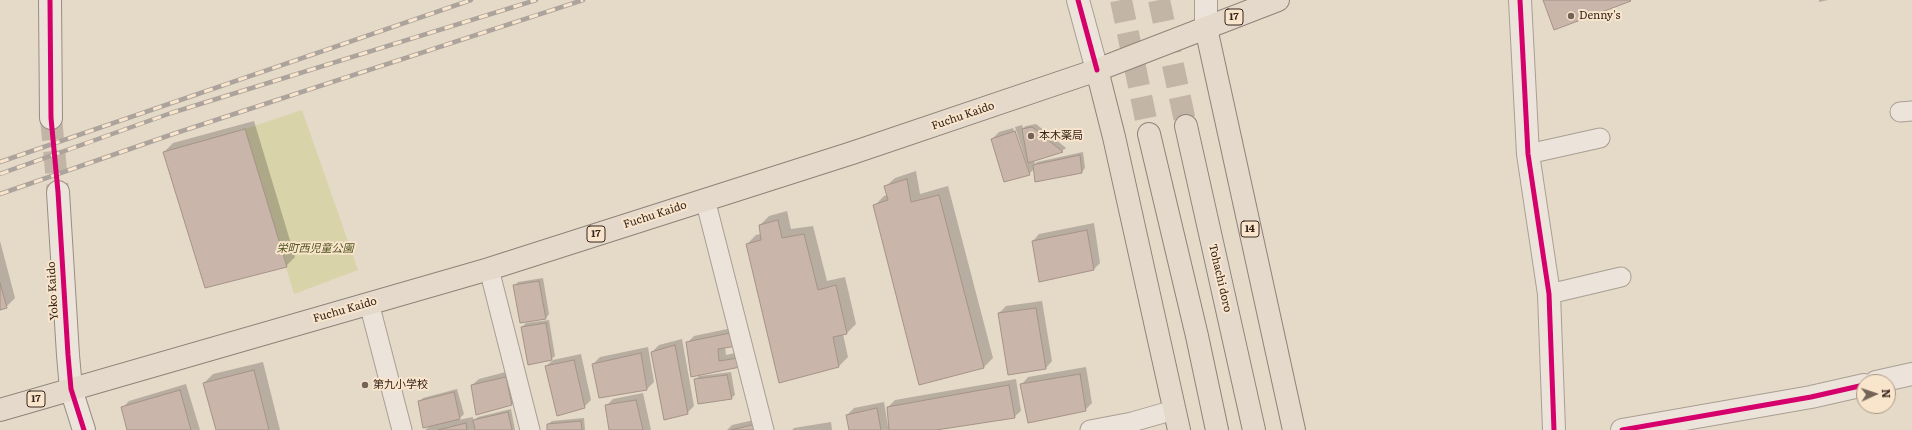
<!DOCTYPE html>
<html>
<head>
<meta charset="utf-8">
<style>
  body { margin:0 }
  #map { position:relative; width:1912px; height:430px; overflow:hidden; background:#e5d9c8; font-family:Literata,serif }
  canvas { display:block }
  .north { position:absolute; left:1856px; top:374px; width:40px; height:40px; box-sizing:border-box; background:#f8e5cc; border:1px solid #ab9885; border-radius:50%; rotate:87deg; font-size:11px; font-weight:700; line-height:16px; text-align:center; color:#38241a }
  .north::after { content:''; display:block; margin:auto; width:14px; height:18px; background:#756357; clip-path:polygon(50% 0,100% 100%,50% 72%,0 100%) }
</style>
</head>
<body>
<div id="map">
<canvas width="1912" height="430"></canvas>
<div class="north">N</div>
</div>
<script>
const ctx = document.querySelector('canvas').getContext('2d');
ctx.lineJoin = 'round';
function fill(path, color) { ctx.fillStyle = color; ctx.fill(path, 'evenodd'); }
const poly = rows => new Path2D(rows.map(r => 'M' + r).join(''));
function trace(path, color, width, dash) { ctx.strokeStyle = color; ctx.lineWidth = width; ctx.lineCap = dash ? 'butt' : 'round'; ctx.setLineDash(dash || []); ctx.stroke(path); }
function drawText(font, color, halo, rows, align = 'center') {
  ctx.font = font + ' Literata,"Noto Sans JP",serif'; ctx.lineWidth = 4; ctx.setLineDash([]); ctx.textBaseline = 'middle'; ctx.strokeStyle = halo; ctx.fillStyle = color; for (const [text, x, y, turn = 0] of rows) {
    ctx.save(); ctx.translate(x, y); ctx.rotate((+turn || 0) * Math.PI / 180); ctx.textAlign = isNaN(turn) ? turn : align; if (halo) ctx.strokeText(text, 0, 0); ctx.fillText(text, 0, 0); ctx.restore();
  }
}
const green = poly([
  [302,110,358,270,294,294,245,129]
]);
const shadow = poly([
  [1819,0,1828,0,1819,2],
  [254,121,295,257,286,266,164,152,173,143],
  [1036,124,1066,148,1062,151,1034,160,1035,164,1037,162,1083,152,1085,168,1082,172,1034,169,1029,174,992,139,999,132,1013,128,1027,171,1029,171,1015,127,1022,125,1023,128,1026,126],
  [916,171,920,194,948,186,993,358,984,367,875,205,884,196,888,195,885,187,895,178],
  [787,211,791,229,813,226,827,281,845,277,856,324,847,333,843,334,848,357,839,366,747,244,756,235,761,234,760,225,769,216],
  [1094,223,1100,263,1093,270,1040,281,1033,241,1039,234],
  [0,241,15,298,6,307,0,309],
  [543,278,549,314,546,318,514,286,518,282],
  [1042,301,1052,361,1046,368,999,313,1006,306],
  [549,320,555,356,551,359,522,327,526,323],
  [742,326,725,347,726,355,745,351,746,359,692,375,687,343,694,336],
  [682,339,694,406,687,413,652,352,659,345],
  [648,347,654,382,647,389,593,364,600,357],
  [581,354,591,400,584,407,546,366,553,360],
  [263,362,280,430,217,430,204,383,213,374],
  [1086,367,1092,403,1085,410,1022,384,1028,377],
  [513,370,519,397,512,404,472,385,479,379],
  [731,372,735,395,731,398,695,380,699,376],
  [1016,379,1021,411,1014,417,929,430,850,430,847,415,854,408,884,402,888,426,890,426,888,407,895,400],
  [186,384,200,430,128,430,122,408,129,401],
  [457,389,464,414,458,420,473,417,473,421,478,417,511,409,515,430,425,430,430,426,419,402,423,398],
  [643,393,651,430,610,430,606,406,613,399],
  [767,417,771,430,727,430,732,425],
  [584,418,585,430,548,430,548,424,552,421],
  [831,422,832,430,792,430,794,428]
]);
const building = poly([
  [1543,0,1630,0,1631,1,1554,30,1543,0],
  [1032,127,1063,152,1028,163,1022,129,1032,127],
  [245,129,287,267,205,288,163,152,245,129],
  [1015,131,1030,175,1004,182,991,139,1015,131],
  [1080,155,1082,173,1035,182,1033,165,1080,155],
  [907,179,911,202,939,195,984,368,919,385,873,205,888,200,884,186,907,179],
  [778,220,782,238,804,234,818,290,836,285,847,334,833,337,839,367,779,383,746,244,761,240,759,225,778,220],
  [1087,230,1094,270,1039,282,1032,241,1087,230],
  [539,281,546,319,520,323,513,285,539,281],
  [0,283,7,308,0,310,0,283],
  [1036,308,1046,369,1008,375,998,313,1036,308],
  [546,323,552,360,528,365,521,327,546,323],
  [735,332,737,346,718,349,719,361,738,358,740,367,691,377,686,342,735,332],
  [675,345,688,414,664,420,651,352,675,345],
  [641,353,647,390,599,398,592,364,641,353],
  [574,360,585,408,557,416,545,366,574,360],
  [254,370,269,430,216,430,203,383,254,370],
  [1080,374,1086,411,1028,423,1020,384,1080,374],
  [727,375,732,399,698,404,694,379,727,375],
  [506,377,512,405,476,415,471,385,506,377],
  [1009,385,1015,418,936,430,889,430,887,407,1009,385],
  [180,390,191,430,127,430,121,407,180,390],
  [454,392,460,419,423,428,418,401,454,392],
  [636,400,643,430,609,430,605,405,636,400],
  [877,408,881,430,849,430,846,415,877,408],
  [508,412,512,430,475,430,473,420,508,412],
  [581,421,582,430,547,430,547,424,581,421],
  [466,423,467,430,438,430,466,423],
  [760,423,762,430,731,430,760,423]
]);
const secondaryTunnel = poly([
  [51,118,58,192]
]);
const primaryTunnel = poly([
  [1121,0,1149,134],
  [1159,0,1186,126]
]);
const lane = poly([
  [1900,112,1912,111],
  [1528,154,1600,138],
  [705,199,764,430],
  [489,269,530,430],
  [1549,294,1621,277],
  [369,303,402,430],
  [1090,430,1132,422,1174,410]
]);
const street = poly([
  [1078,0,1097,70],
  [1206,0,1206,28],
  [1520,0,1528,154,1549,294,1554,430],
  [1876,382,1912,374],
  [1622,430,1811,397,1864,385]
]);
const secondary = poly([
  [50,0,51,118],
  [58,192,68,355,71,389,84,430]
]);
const primary = poly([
  [1206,28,1294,430],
  [1097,70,1114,137,1179,430],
  [1186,126,1254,430],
  [1149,134,1197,336,1217,430],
  [0,410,489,269,852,153,1097,70,1278,0]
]);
const rail = poly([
  [0,162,471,0],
  [0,174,171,113,536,0],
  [0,194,176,133,583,0]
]);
const cycleway = poly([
  [50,0,51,118,58,192,68,355,71,389,84,430],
  [1078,0,1097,70],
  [1520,0,1528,154,1549,294,1554,430],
  [1622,430,1811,397,1864,385]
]);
const markers = [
  [1571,16,4,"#756357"],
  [1031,136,4,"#756357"],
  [365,385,4,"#756357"]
];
const shields = [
  [1234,17,18],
  [1250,229,18],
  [596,234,18],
  [36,399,18]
];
const shieldNames = [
  ["17",1234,17],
  ["14",1250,229],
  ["17",596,234],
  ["17",36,399]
];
const poiNames = [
  ["Denny's",1579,16],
  ["本木薬局",1039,136],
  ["第九小学校",373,385]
];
const streetNames = [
  ["Fuchu Kaido",963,116,-19],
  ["Fuchu Kaido",655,215,-18],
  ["Tohachi doro",1220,278,77],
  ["Yoko Kaido",53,291,-93],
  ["Fuchu Kaido",345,310,-16]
];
const parkNames = [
  ["栄町西児童公園",315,249]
];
fill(green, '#d9d3a9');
fill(shadow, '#0003');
fill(building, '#c9b5a9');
trace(building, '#a59388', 1);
trace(secondaryTunnel, '#c2b5a5', 22, [22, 11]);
trace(primaryTunnel, '#c2b5a5', 22, [22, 11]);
trace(lane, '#a99e92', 21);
trace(street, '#a99e92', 24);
trace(secondary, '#998d82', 24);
trace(primary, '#8f8379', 24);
trace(lane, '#ece4db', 19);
trace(street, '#ece4db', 22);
trace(secondary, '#ece4db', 22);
trace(primary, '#e4d9cb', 22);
trace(rail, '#aba39c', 4.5);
trace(rail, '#f8e5cc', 3, [9]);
trace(cycleway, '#d6006c', 5);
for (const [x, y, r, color] of markers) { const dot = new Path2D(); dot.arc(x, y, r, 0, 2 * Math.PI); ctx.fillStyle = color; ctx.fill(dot); trace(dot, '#f8e5cc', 1.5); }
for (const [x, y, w] of shields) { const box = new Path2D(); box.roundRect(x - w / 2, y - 8, w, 16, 3); ctx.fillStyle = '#f8e5cc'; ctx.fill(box); trace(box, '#38241a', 1); }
drawText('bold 10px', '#38241a', null, shieldNames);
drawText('11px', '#38241a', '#f8e5cc', poiNames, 'left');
drawText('11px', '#38241a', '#f8e5cc', streetNames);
drawText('italic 11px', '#50561f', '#f8e5cc', parkNames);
</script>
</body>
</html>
